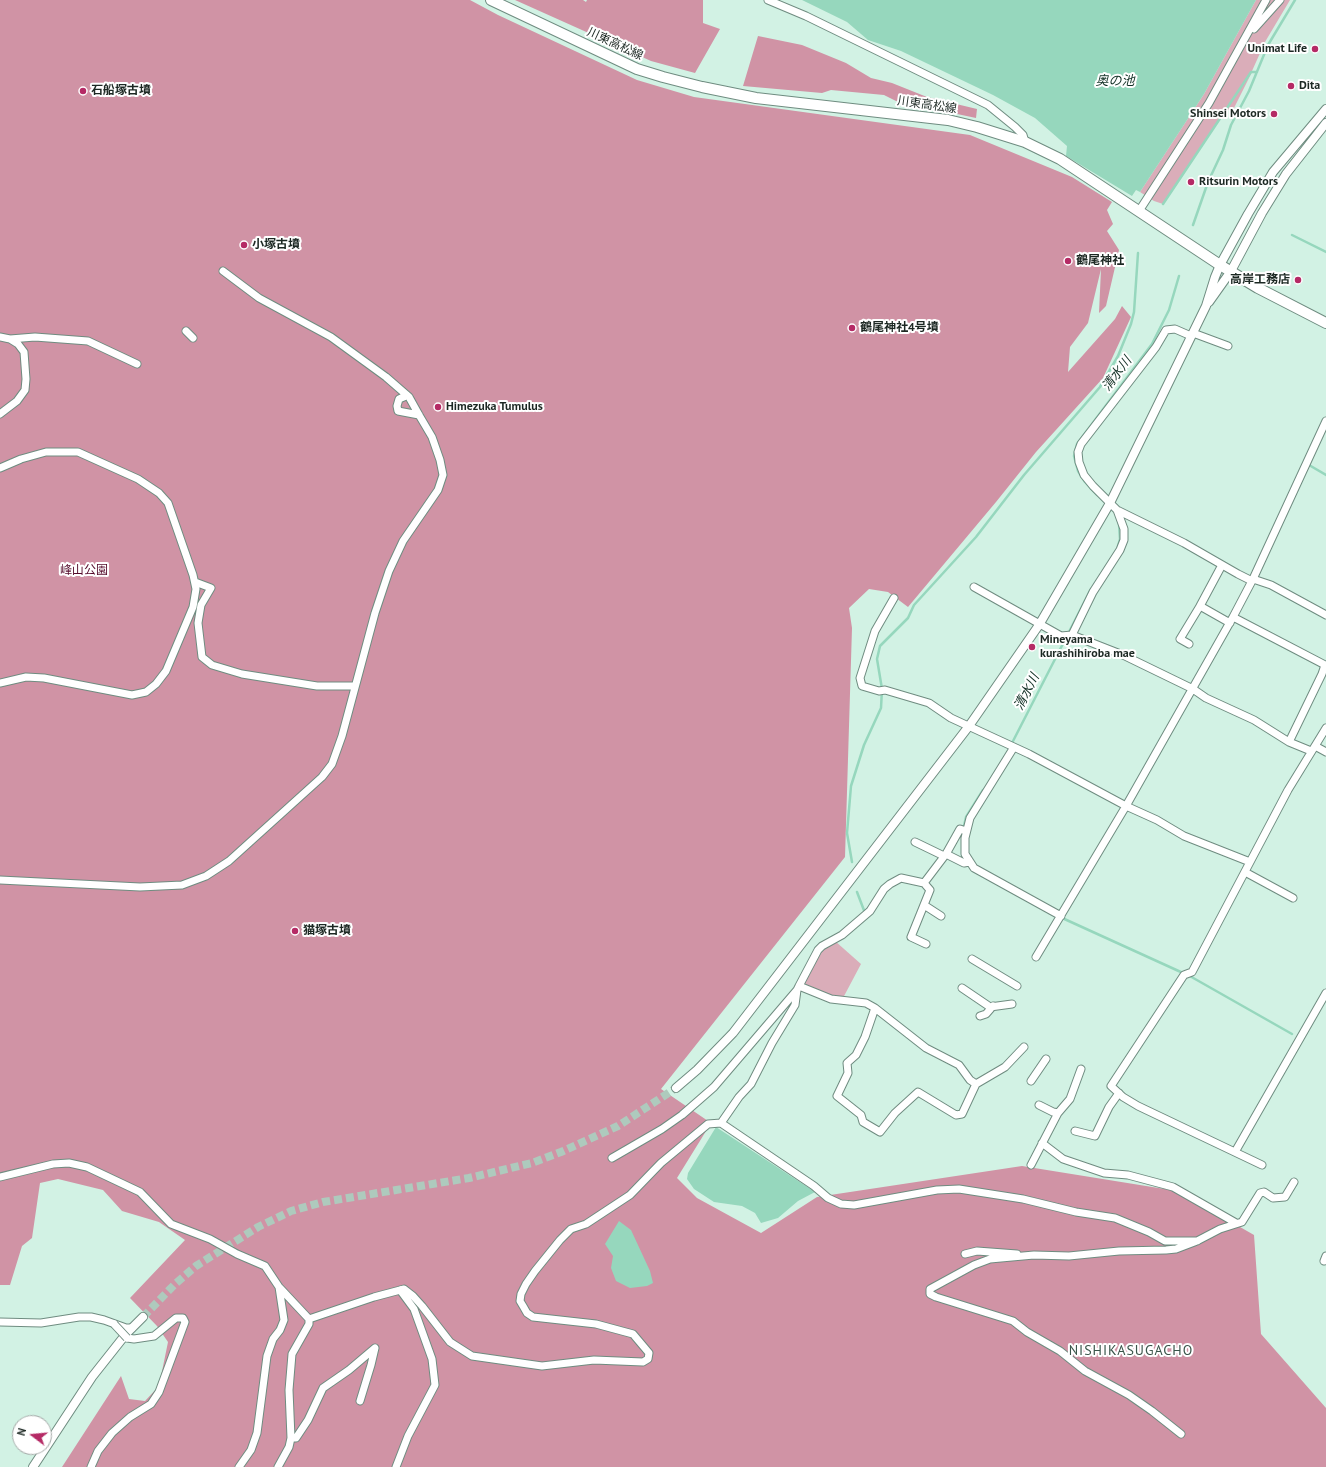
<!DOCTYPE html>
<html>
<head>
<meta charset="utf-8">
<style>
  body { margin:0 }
  #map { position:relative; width:1326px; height:1467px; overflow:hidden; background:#d2f2e4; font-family:"PT Sans",sans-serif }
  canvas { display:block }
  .north { position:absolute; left:12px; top:1415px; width:40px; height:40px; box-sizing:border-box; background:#fff; border:1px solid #a4a9a7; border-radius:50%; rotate:286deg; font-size:11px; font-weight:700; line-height:16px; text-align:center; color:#1c2823 }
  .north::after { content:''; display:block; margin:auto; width:14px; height:18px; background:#b52a65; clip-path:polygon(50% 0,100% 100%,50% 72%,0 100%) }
</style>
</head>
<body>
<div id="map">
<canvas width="1326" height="1467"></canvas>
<div class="north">N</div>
</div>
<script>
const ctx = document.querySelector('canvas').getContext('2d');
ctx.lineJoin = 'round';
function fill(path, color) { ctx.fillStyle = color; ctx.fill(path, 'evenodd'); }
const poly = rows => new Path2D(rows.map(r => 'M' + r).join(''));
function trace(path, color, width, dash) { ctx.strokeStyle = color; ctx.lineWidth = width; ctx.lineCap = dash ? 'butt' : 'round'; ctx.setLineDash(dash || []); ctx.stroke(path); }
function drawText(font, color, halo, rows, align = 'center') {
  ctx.font = font + ' "PT Sans","Noto Sans JP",sans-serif'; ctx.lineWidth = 4; ctx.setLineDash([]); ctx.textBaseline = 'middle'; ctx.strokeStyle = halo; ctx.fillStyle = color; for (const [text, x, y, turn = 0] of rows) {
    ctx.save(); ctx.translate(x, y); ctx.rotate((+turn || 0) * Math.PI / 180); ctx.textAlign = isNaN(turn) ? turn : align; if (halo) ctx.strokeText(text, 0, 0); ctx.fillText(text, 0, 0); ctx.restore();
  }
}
const green = poly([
  [1256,0,1290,0,1265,42,1252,71,1176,186,1163,204,1154,201,1140,192,1204,94],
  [1252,72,1232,112,1227,109],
  [835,941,861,964,843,998,829,995,807,986,803,981,822,949]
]);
const forest = poly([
  [0,0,470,0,498,15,637,80,694,97,970,135,1072,177,1112,202,1107,210,1113,224,1107,231,1119,250,1106,306,1099,313,1101,269,1088,323,1070,347,1068,372,1115,319,1122,306,1131,317,1103,378,1036,452,996,502,908,607,888,592,869,589,849,608,852,628,845,857,661,1089,711,1123,677,1178,697,1198,761,1233,817,1197,1022,1166,1177,1191,1254,1235,1261,1334,1326,1408,1326,1467,62,1467,121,1376,129,1399,145,1401,159,1386,168,1342,157,1326,130,1298,185,1240,159,1222,122,1211,103,1190,58,1179,40,1183,32,1238,22,1246,10,1285,0,1285],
  [515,0,583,0,586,2,587,0,703,0,703,23,720,29,695,73,651,61],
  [758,36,802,45,846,63,871,78,892,83,927,97,977,109,976,118,896,101,884,95,831,90,822,93,743,86]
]);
const water = poly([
  [802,0,1256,0,1204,94,1140,192,1136,190,1132,196,1066,156,1067,146,1035,118,993,95,901,51,868,40,847,22],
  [716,1127,815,1192,798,1201,778,1218,761,1223,755,1213,742,1206,714,1202,694,1189,687,1179,688,1173],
  [619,1221,631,1230,650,1271,653,1283,647,1286,630,1288,616,1281,611,1268,613,1256,605,1244]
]);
const stream = poly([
  [1163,204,1251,72,1257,72],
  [1193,225,1208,182,1223,150,1231,125,1249,91,1268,45,1295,0],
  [1292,235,1326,252],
  [1309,465,1326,475],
  [1097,495,1085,482,1078,471,1074,456,1077,444,1152,344,1169,310,1179,276],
  [1118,546,1120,539,1119,524],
  [1011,745,1091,589],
  [963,830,966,817,983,790],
  [852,862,847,833,851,786,864,745,881,708,882,689,877,659,880,646,908,618,914,605,976,537,1024,475,1100,387,1118,356,1131,324,1134,312,1138,253],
  [857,892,865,913],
  [1060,917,1183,973],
  [1188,975,1292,1034]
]);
const tertiaryTunnel = poly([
  [143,1317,175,1284,196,1266,258,1227,291,1211,323,1202,469,1178,532,1163,561,1152,618,1126,676,1088]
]);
const minor = poly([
  [768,0,806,16,988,105,1015,127,1023,135,1025,142],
  [1254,29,1280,0],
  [1139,211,1209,103,1266,0],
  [223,271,259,298,331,337,386,377,409,397],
  [186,331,193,338],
  [1193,333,1228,346],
  [1191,336,1175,329,1166,330,1156,347,1081,444,1078,452,1079,462,1084,475,1093,486,1117,510,1184,543,1238,574,1252,581],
  [0,337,10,339,18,344,24,352,26,379,25,390,17,401,0,414],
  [10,339,35,337,88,341,137,364],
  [0,468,21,459,46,452,78,452,138,479,159,493,168,503,193,575,196,589,193,607,166,671,156,684,146,692,132,695,44,678,26,677,0,683],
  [1222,565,1200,606,1230,623],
  [1253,579,1271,585,1326,615],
  [195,582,211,588,201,605,198,623,202,657,212,665,242,674,317,686,355,686],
  [974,587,1061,636,1072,635,1123,655,1193,689,1206,698,1254,720,1289,742,1311,751],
  [894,598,875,631,860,678,862,686,879,691,885,690,929,703,951,718,1029,754,1126,806,1157,820,1184,836,1250,862],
  [1233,617,1325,665,1322,674,1289,742],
  [1072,635,1093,592,1120,550,1124,540,1124,529,1117,510],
  [1189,644,1180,639,1200,606],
  [1315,746,1326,752],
  [1014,747,970,818,965,838,965,854,974,868,1061,916],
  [915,842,944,856],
  [946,854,960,829,966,831],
  [1245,872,1293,898],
  [0,880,140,887,182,885,206,876,229,861,322,777,332,764,342,736,375,613,389,571,403,541,438,490,443,475,440,460,432,437,419,415,409,397,406,396,399,399,397,406,398,411,419,415],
  [924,883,930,890,911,937,926,944],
  [924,905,941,916],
  [1036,957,1126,806,1233,617,1253,579,1326,421],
  [972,959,1017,986],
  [799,986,818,950,822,946,842,935,870,911,884,889,890,884,901,878,924,883,946,854,964,863,969,862],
  [962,988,990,1007,1012,1004],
  [875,1008,865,1037,856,1055,847,1063,848,1073,837,1096,861,1115,863,1122,880,1132,895,1113,918,1092,956,1115,962,1114,976,1084,1005,1067,1024,1047],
  [980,1016,986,1014,993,1006],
  [1031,1081,1046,1059],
  [1039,1105,1053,1112,1058,1113,1070,1099,1081,1069],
  [721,1123,739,1097,751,1084,772,1043,795,1005,797,990,799,986,831,999,866,1003,875,1008,926,1048,959,1065,970,1080,976,1084],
  [1075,1131,1095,1136,1109,1107,1119,1093],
  [1042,1143,1063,1159,1104,1173,1128,1175,1173,1187,1236,1223],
  [1235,1152,1326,993],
  [612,1158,662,1129,682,1115,714,1087,797,990],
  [1031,1165,1058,1113],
  [1262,1165,1138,1106,1123,1097,1111,1086,1184,975,1192,972,1288,790,1326,728],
  [0,1177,53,1164,69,1163,87,1167,140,1192,171,1224,210,1239,237,1254,265,1266,279,1287,284,1320,280,1330,273,1339,267,1356,257,1433,251,1450,239,1467],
  [965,1254,977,1251,1017,1254],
  [1324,1261,1326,1256],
  [280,1288,309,1319],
  [0,1322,41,1323,79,1317,91,1317,104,1320,126,1328,132,1328],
  [1181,1434,1152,1411,1129,1395,1085,1371,1060,1351,1027,1332,1013,1321,936,1297,930,1294,930,1289,974,1265,990,1259,1034,1255,1069,1256,1119,1251,1166,1250,1176,1249,1197,1241,1220,1229,1242,1222,1260,1193,1264,1192,1273,1198,1285,1197,1294,1182],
  [291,1438,296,1438,308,1420,323,1388,349,1370,375,1348,371,1365,360,1401],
  [91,1467,98,1451,112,1433,130,1417,151,1404,159,1392,185,1322,183,1318,176,1318,154,1336,134,1339,127,1338],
  [278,1467,289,1447,291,1438,289,1390,292,1354,309,1324,309,1319,374,1297,404,1289,413,1296,422,1306,450,1342,472,1356,542,1366,594,1360,643,1362,648,1359,649,1353,633,1334,596,1324,533,1317,527,1313,523,1306,520,1301,521,1294,526,1284,535,1271,560,1240,571,1229,586,1224,630,1195,661,1163,708,1124,721,1123,814,1186,828,1198,841,1204,854,1205,937,1190,959,1189,1023,1199,1076,1212,1115,1218,1149,1232,1165,1241,1197,1241],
  [396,1467,408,1436,435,1385,432,1359,414,1309,400,1290]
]);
const tertiary = poly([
  [1209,302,1231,271,1262,213,1286,174,1326,123],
  [676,1088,697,1070,733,1033,969,726,1039,625,1110,503,1206,306,1215,277,1220,265,1248,214,1273,172,1326,109],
  [33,1467,92,1377,126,1334,143,1317]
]);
const secondary = poly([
  [491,0,637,69,663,77,702,87,756,98,948,120,977,127,1025,142,1060,159,1220,265,1258,288,1326,323]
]);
const minorBridge = poly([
  [114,1324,127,1338]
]);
const markers = [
  [1315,49,4,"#b52a65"],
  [1291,86,4,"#b52a65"],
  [83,91,4,"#b52a65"],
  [1274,114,4,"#b52a65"],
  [1191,182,4,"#b52a65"],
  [244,245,4,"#b52a65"],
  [1068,261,4,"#b52a65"],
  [1298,280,4,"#b52a65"],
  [852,328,4,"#b52a65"],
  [438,407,4,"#b52a65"],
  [1032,647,4,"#b52a65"],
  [295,931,4,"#b52a65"]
];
const streetNames = [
  ["川東高松線",615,44,25],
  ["川東高松線",927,105,8]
];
const poiNames = [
  ["Unimat Life",1307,49,"right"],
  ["Dita",1299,86],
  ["石船塚古墳",91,91],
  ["Shinsei Motors",1266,114,"right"],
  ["Ritsurin Motors",1199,182],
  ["小塚古墳",252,245],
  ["鶴尾神社",1076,261],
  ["高岸工務店",1290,280,"right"],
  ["鶴尾神社4号墳",860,328],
  ["Himezuka Tumulus",446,407],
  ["Mineyama",1040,640],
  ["kurashihiroba mae",1040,654],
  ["猫塚古墳",303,931]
];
const parkNames = [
  ["峰山公園",84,571]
];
const waterNames = [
  ["奥の池",1115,81],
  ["清水川",1117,374,-53],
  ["清水川",1027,692,-63]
];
const quarterNames = [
  ["NISHIKASUGACHO",1131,1351]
];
fill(green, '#daadb9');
fill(forest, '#d093a5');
fill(water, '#96d7bd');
trace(stream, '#96d7bd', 2.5);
trace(tertiaryTunnel, '#aecabd', 8, [8, 4]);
trace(minor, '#6f8c80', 9);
trace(tertiary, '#6f8c80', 10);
trace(secondary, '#6f8c80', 12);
trace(minor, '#fff', 7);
trace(tertiary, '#fff', 8);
trace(secondary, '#fff', 10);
trace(minorBridge, '#6f8c80', 9, []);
trace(minorBridge, '#fff', 7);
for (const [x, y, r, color] of markers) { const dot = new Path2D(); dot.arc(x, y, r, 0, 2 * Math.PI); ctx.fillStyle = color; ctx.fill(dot); trace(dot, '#fff', 1.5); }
drawText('12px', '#1c2823', '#fff', streetNames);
drawText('bold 12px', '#1c2823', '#fff', poiNames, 'left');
drawText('12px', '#530a2a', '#fff', parkNames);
drawText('italic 13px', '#123025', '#fff', waterNames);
ctx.letterSpacing = '1px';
drawText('14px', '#39554a', '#fff', quarterNames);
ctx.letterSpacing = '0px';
</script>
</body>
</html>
